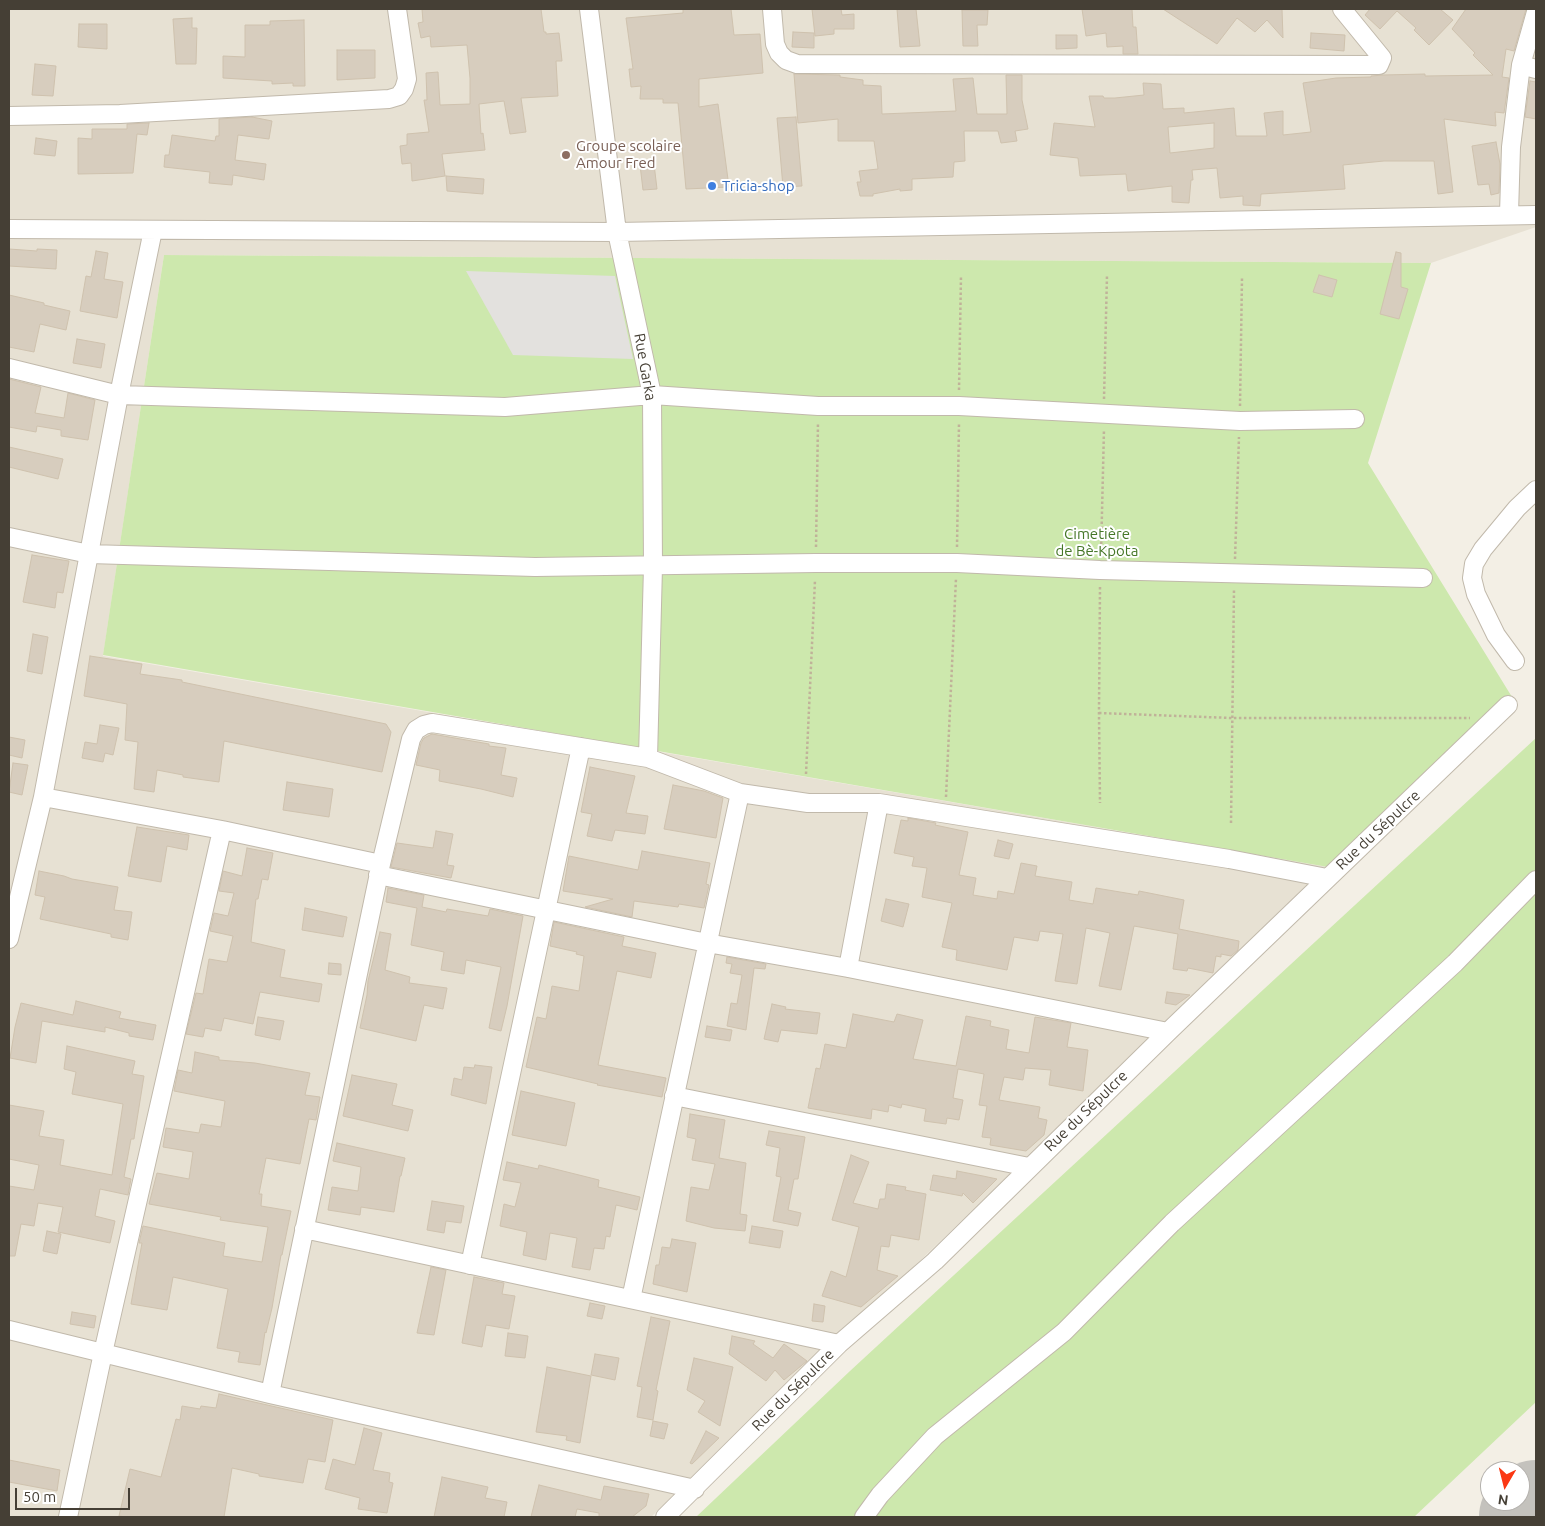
<!DOCTYPE html>
<html>
<head>
<meta charset="utf-8">
<style>
  body { margin:0 }
  #map { position:relative; width:1545px; height:1526px; overflow:hidden; background:#f3efe5; font-family:Ubuntu,sans-serif }
  canvas { display:block }
  .frame { position:absolute; inset:0; border:10px solid #453f35; pointer-events:none }
  .north { position:absolute; left:1480px; top:1461px; width:50px; height:50px; box-sizing:border-box; background:#fff; border:1px solid #b5b2ae; border-radius:50%; rotate:188deg; font-size:14px; font-weight:700; line-height:20px; text-align:center; color:#453f35 }
  .north::after { content:''; display:block; margin:auto; width:18px; height:22px; background:#fb3814; clip-path:polygon(50% 0,100% 100%,50% 72%,0 100%) }
  .scale { position:absolute; left:15px; top:1488px; width:115px; height:22px; box-sizing:border-box; border:2px solid #453f35; border-top:0; padding-left:6px; font-size:15px; line-height:18px; white-space:nowrap; color:#453f35; -webkit-text-stroke:4px #fff; paint-order:stroke }
</style>
</head>
<body>
<div id="map">
<canvas width="1545" height="1526"></canvas>
<div class="frame"></div>
<div class="north">N</div>
<div class="scale">50 m</div>
</div>
<script>
const ctx = document.querySelector('canvas').getContext('2d');
ctx.lineJoin = 'round';
function fill(path, color) { ctx.fillStyle = color; ctx.fill(path, 'evenodd'); }
const poly = rows => new Path2D(rows.map(r => 'M' + r).join(''));
function trace(path, color, width, dash) { ctx.strokeStyle = color; ctx.lineWidth = width; ctx.lineCap = dash ? 'butt' : 'round'; ctx.setLineDash(dash || []); ctx.stroke(path); }
function drawText(font, color, halo, rows, align = 'center') {
  ctx.font = font + ' Ubuntu,sans-serif'; ctx.lineWidth = 4; ctx.setLineDash([]); ctx.textBaseline = 'middle'; ctx.strokeStyle = halo; ctx.fillStyle = color; for (const [text, x, y, turn = 0] of rows) {
    ctx.save(); ctx.translate(x, y); ctx.rotate((+turn || 0) * Math.PI / 180); ctx.textAlign = isNaN(turn) ? turn : align; if (halo) ctx.strokeText(text, 0, 0); ctx.fillText(text, 0, 0); ctx.restore();
  }
}
const residential = poly([
  [9,9,1536,9,1536,227,1431,263,164,255,103,656,1328,867,871,1308,651,1517,9,1517]
]);
const green = poly([
  [164,255,1431,263,1368,463,1512,697,1328,867,103,655],
  [1536,738,1536,1402,1414,1517,696,1517,850,1371]
]);
const parking = poly([
  [466,271,615,276,633,359,513,355]
]);
const runway = poly([
  [1530,1517,1536,1511]
]);
const building = poly([
  [422,9,541,9,544,32,546,32,546,34,559,33,562,61,556,61,558,96,521,98,526,132,510,134,504,101,479,104,481,134,483,133,485,150,442,154,445,176,412,181,411,163,402,164,400,146,407,145,407,134,429,132,424,100,427,100,426,73,438,72,440,105,470,104,470,78,467,45,431,47,430,36,421,38,418,23,423,22,422,9],
  [683,9,731,9,734,35,760,34,763,73,699,79,699,107,718,104,729,187,686,189,678,103,663,103,663,99,640,99,641,86,631,87,629,69,633,69,626,18,683,13,683,9],
  [812,9,841,9,842,15,854,14,854,29,834,29,834,34,815,36,812,9],
  [897,9,916,9,920,46,900,47,897,9],
  [1082,9,1132,9,1133,27,1136,27,1138,54,1123,54,1123,46,1107,47,1106,33,1086,36,1082,9],
  [1163,9,1282,9,1283,38,1267,20,1255,32,1237,18,1217,44,1163,9],
  [1370,9,1440,9,1453,20,1429,45,1414,30,1416,28,1397,11,1380,29,1365,15,1370,9],
  [1466,9,1526,9,1514,51,1506,49,1502,77,1509,78,1504,113,1495,112,1496,126,1444,119,1453,192,1438,194,1434,161,1384,161,1343,165,1345,189,1261,194,1260,206,1243,205,1243,196,1220,198,1217,168,1192,170,1193,180,1191,180,1189,203,1172,202,1172,186,1128,191,1126,174,1080,176,1078,158,1050,155,1054,123,1095,127,1089,96,1103,96,1104,98,1115,98,1144,95,1143,83,1161,84,1163,109,1184,108,1184,113,1234,108,1236,136,1267,136,1264,113,1283,111,1283,135,1311,132,1303,83,1336,78,1371,77,1371,76,1383,75,1425,74,1425,76,1493,75,1473,55,1475,53,1452,29,1466,9],
  [1214,123,1214,148,1170,153,1168,127,1214,123],
  [962,10,988,10,987,25,977,25,978,46,963,46,962,10],
  [192,18,192,28,197,28,196,64,176,64,173,19,192,18],
  [304,20,305,86,293,86,293,83,272,84,272,81,223,78,223,56,245,57,245,25,270,25,270,21,304,20],
  [79,24,107,24,107,49,78,47,79,24],
  [793,32,814,33,814,48,792,47,793,32],
  [1311,33,1345,35,1344,51,1310,48,1311,33],
  [1056,35,1077,35,1077,48,1056,49,1056,35],
  [337,50,375,50,375,78,337,80,337,50],
  [35,64,56,66,53,96,32,95,35,64],
  [794,74,840,75,840,77,863,80,863,85,881,86,882,114,956,111,953,79,973,78,977,114,1007,114,1006,75,1022,75,1022,100,1028,129,1015,131,1017,141,1001,143,998,131,964,131,965,161,954,162,953,177,912,179,912,190,900,191,900,189,873,194,873,196,860,196,857,182,861,182,859,171,878,169,874,141,838,141,838,119,798,123,794,74],
  [1530,81,1536,82,1536,119,1525,117,1530,81],
  [252,117,272,121,269,139,238,135,235,160,266,164,264,180,233,175,232,185,209,183,210,172,164,167,165,155,169,155,172,135,215,141,216,136,219,136,219,119,252,117],
  [796,117,802,186,783,187,777,118,796,117],
  [149,123,147,135,137,134,133,173,78,174,78,138,92,139,92,129,127,129,127,124,149,123],
  [36,138,57,141,55,156,34,154,36,138],
  [1496,142,1500,164,1499,193,1491,195,1489,184,1478,185,1472,146,1496,142],
  [654,164,657,189,643,190,640,165,654,164],
  [446,176,484,179,483,194,447,191,446,176],
  [9,249,37,251,37,249,57,250,56,269,9,266,9,249],
  [96,251,108,253,104,279,123,282,117,318,80,311,86,276,91,277,96,251],
  [1396,252,1401,253,1401,287,1408,289,1399,319,1380,314,1396,252],
  [1319,275,1337,280,1332,297,1313,292,1319,275],
  [9,295,44,303,44,305,70,311,66,330,40,324,34,352,9,347,9,295],
  [77,339,105,344,101,368,73,363,77,339],
  [9,379,41,387,35,413,64,418,68,393,95,400,88,440,61,436,61,430,37,426,36,432,9,427,9,379],
  [9,447,63,459,58,479,9,467,9,447],
  [32,555,69,561,63,593,57,592,55,608,23,602,32,555],
  [33,634,48,637,42,674,27,671,33,634],
  [90,656,142,664,140,674,182,680,182,682,386,724,391,732,382,772,224,741,219,782,183,777,183,775,157,770,154,792,134,789,138,742,125,740,127,704,84,696,90,656],
  [100,725,119,728,113,755,105,753,103,762,82,758,85,742,97,744,100,725],
  [432,734,489,744,489,746,506,748,501,775,517,778,513,797,481,789,439,781,440,770,416,765,421,743,424,738,432,734],
  [9,737,25,740,22,758,9,755,9,737],
  [13,763,28,765,22,795,9,792,13,763],
  [590,767,635,776,626,813,648,816,645,834,615,830,612,841,587,836,592,814,581,812,590,767],
  [287,782,333,789,329,817,283,810,287,782],
  [673,785,704,791,723,798,716,838,664,829,673,785],
  [908,818,936,823,935,825,968,832,959,875,976,878,973,895,997,899,998,891,1014,894,1021,863,1037,866,1035,876,1072,882,1069,900,1093,904,1096,888,1138,895,1139,891,1184,900,1179,929,1239,941,1238,950,1231,956,1221,954,1221,957,1216,956,1213,973,1188,968,1187,971,1173,969,1178,934,1134,926,1121,990,1099,986,1110,933,1086,928,1077,984,1055,981,1063,934,1040,931,1038,941,1014,937,1007,970,956,960,957,950,942,947,952,903,922,897,927,868,912,866,914,857,894,853,901,820,908,821,908,818],
  [137,827,189,835,187,850,167,846,161,882,128,876,137,827],
  [436,831,453,834,447,865,454,866,451,878,391,867,397,843,433,848,436,831],
  [998,840,1013,844,1009,859,994,856,998,840],
  [247,848,273,853,268,880,262,879,258,899,256,899,251,942,285,950,280,977,322,984,319,1002,260,992,253,1024,224,1018,221,1031,205,1028,203,1037,186,1034,196,993,203,994,209,959,227,962,233,936,210,931,214,913,228,916,234,893,219,891,223,871,242,876,247,848],
  [642,851,710,863,706,884,709,885,704,908,679,904,678,907,634,901,632,917,585,907,613,899,563,891,569,856,638,870,642,851],
  [39,871,64,876,72,879,118,887,114,910,132,912,128,940,111,937,111,934,40,919,45,897,35,895,39,871],
  [388,888,424,895,422,907,446,912,447,909,488,916,490,909,523,916,507,1006,501,1031,489,1028,501,967,466,960,464,974,441,970,444,952,411,945,417,908,386,902,388,888],
  [886,899,909,904,903,927,881,921,886,899],
  [305,908,347,917,343,937,302,930,305,908],
  [554,922,624,937,622,946,656,953,651,978,617,971,598,1065,666,1078,662,1097,597,1085,598,1084,526,1067,537,1017,546,1019,552,986,579,991,584,956,576,954,577,952,550,946,554,922],
  [380,932,391,934,385,970,410,977,409,983,447,988,443,1009,424,1005,416,1041,360,1028,367,995,368,981,380,932],
  [727,957,766,964,765,969,754,968,746,1030,727,1026,731,1003,737,1004,742,975,730,973,732,964,726,963,727,957],
  [329,963,341,964,341,975,328,974,329,963],
  [1167,992,1190,995,1176,1005,1165,1003,1167,992],
  [76,1001,121,1012,119,1018,156,1025,153,1040,129,1036,129,1033,105,1027,105,1032,42,1021,36,1063,10,1058,15,1027,21,1003,73,1015,76,1001],
  [772,1004,786,1007,785,1009,820,1013,817,1034,781,1030,778,1042,764,1039,772,1004],
  [853,1014,894,1022,897,1014,923,1020,913,1059,956,1066,966,1016,991,1021,990,1026,1009,1030,1006,1049,1029,1053,1035,1017,1071,1023,1067,1047,1088,1050,1083,1091,1049,1085,1051,1070,1025,1068,1023,1080,1004,1077,999,1100,1040,1107,1038,1118,1047,1120,1044,1135,1026,1151,990,1145,991,1138,982,1137,987,1106,979,1105,984,1074,958,1069,953,1098,963,1100,959,1120,947,1118,946,1124,924,1121,926,1109,902,1104,901,1108,889,1105,888,1112,872,1109,871,1119,808,1108,816,1068,820,1069,825,1044,846,1048,853,1014],
  [258,1017,284,1021,280,1040,255,1035,258,1017],
  [707,1026,732,1030,730,1041,705,1037,707,1026],
  [67,1046,135,1061,132,1074,144,1076,135,1132,134,1139,131,1139,124,1177,131,1179,128,1195,100,1189,95,1216,115,1221,110,1243,58,1232,63,1207,38,1203,34,1226,21,1224,15,1256,9,1256,9,1186,34,1190,39,1165,9,1159,9,1105,44,1111,39,1136,64,1140,60,1165,112,1175,123,1104,72,1094,76,1072,64,1069,67,1046],
  [195,1052,219,1057,219,1060,255,1063,310,1073,305,1095,320,1097,316,1120,309,1119,300,1164,266,1158,259,1194,262,1194,261,1206,291,1211,282,1255,281,1255,272,1308,266,1333,265,1332,260,1365,238,1362,240,1352,217,1348,228,1289,173,1277,167,1310,131,1304,142,1243,139,1243,143,1226,225,1243,223,1256,262,1262,268,1227,220,1220,221,1217,149,1204,157,1173,189,1179,193,1152,163,1147,166,1128,199,1133,201,1124,221,1127,225,1101,174,1091,178,1070,192,1073,195,1052],
  [475,1065,492,1067,486,1104,451,1095,454,1078,462,1080,464,1067,474,1068,475,1065],
  [352,1075,397,1084,392,1105,413,1110,408,1131,343,1116,352,1075],
  [521,1091,575,1103,566,1146,512,1135,521,1091],
  [690,1114,725,1120,719,1158,746,1163,740,1214,747,1215,745,1231,714,1228,686,1221,691,1187,709,1190,715,1164,692,1160,696,1139,687,1137,690,1114],
  [769,1131,805,1137,798,1179,794,1179,788,1210,801,1213,798,1226,773,1221,781,1177,776,1176,780,1148,766,1145,769,1131],
  [337,1143,405,1158,401,1176,400,1176,394,1212,361,1207,360,1215,328,1210,332,1187,358,1191,361,1167,333,1161,337,1143],
  [851,1155,869,1162,853,1203,878,1209,880,1199,885,1199,887,1184,906,1187,905,1190,926,1194,919,1240,891,1235,889,1247,881,1246,877,1270,898,1276,861,1307,822,1296,831,1271,846,1277,859,1227,832,1220,851,1155],
  [507,1162,538,1169,539,1165,599,1180,598,1187,640,1197,637,1210,616,1205,610,1237,606,1236,604,1249,594,1248,590,1270,572,1267,577,1238,550,1233,546,1260,523,1255,527,1232,500,1226,504,1204,515,1207,521,1183,503,1180,507,1162],
  [957,1171,983,1176,997,1179,973,1203,963,1193,962,1196,930,1190,933,1175,956,1179,957,1171],
  [432,1201,464,1206,461,1223,446,1221,444,1233,427,1230,432,1201],
  [752,1226,783,1231,780,1248,749,1243,752,1226],
  [47,1231,61,1234,57,1254,43,1251,47,1231],
  [672,1239,696,1243,687,1292,653,1284,656,1265,659,1265,662,1247,670,1248,672,1239],
  [431,1267,446,1270,434,1335,417,1333,431,1267],
  [474,1277,504,1283,502,1294,515,1296,509,1329,486,1325,482,1347,462,1343,474,1277],
  [590,1303,605,1306,602,1319,587,1316,590,1303],
  [814,1304,825,1306,823,1322,812,1321,814,1304],
  [72,1312,96,1316,94,1328,70,1324,72,1312],
  [651,1317,670,1321,656,1390,658,1391,653,1420,637,1417,642,1387,637,1386,651,1317],
  [508,1333,528,1336,525,1358,505,1356,508,1333],
  [732,1336,755,1341,753,1344,773,1358,784,1344,807,1361,784,1380,775,1370,766,1381,729,1354,732,1336],
  [595,1354,619,1358,615,1380,591,1375,595,1354],
  [694,1358,733,1367,720,1426,698,1412,705,1401,687,1390,694,1358],
  [547,1367,591,1376,580,1443,566,1440,567,1436,536,1432,547,1367],
  [219,1394,333,1420,325,1462,308,1459,303,1483,259,1476,259,1474,232,1468,224,1517,126,1517,119,1516,130,1469,161,1477,176,1419,180,1420,182,1406,200,1409,201,1406,216,1408,219,1394],
  [653,1421,668,1424,664,1439,650,1436,653,1421],
  [364,1428,382,1433,373,1470,390,1473,389,1482,393,1483,387,1513,358,1509,360,1498,325,1489,333,1459,355,1465,364,1428],
  [706,1431,719,1438,692,1464,690,1463,706,1431],
  [9,1460,60,1470,57,1491,9,1482,9,1460],
  [442,1477,488,1487,485,1498,507,1502,504,1517,434,1517,442,1477],
  [539,1485,601,1500,604,1486,649,1494,646,1506,632,1517,599,1517,599,1513,577,1509,575,1517,531,1517,539,1485]
]);
const path = poly([
  [959,390,961,275],
  [1104,399,1107,275],
  [1240,406,1242,278],
  [816,547,818,422],
  [957,547,959,423],
  [1101,554,1104,429],
  [1235,559,1239,437],
  [1100,587,1099,713,1100,803],
  [1099,713,1232,718,1470,718],
  [806,774,815,580],
  [946,797,956,578],
  [1231,823,1234,589]
]);
const minor = poly([
  [589,9,617,232,652,395,653,567,648,758],
  [772,9,775,44,779,53,786,60,797,64,1379,65,1382,58,1342,9],
  [1521,65,1536,69],
  [9,116,120,114,389,99,399,96,404,89,407,79,397,9],
  [1509,214,1511,147,1521,65,1536,12],
  [9,229,617,232,1536,215],
  [9,368,119,395,505,407,652,395,818,406,959,406,1240,421,1355,419],
  [9,537,89,554,535,567,816,563,957,563,1100,570,1423,578],
  [1515,661,1496,635,1476,594,1472,578,1474,564,1483,549,1517,508,1536,490],
  [43,797,222,830,381,864],
  [378,875,707,943,848,968,1168,1032],
  [9,939,43,797,119,395,153,230],
  [848,968,879,803],
  [674,1096,1029,1167],
  [304,1229,839,1344],
  [470,1265,581,747],
  [631,1299,740,793],
  [9,1330,270,1394,695,1489],
  [270,1394,381,864,411,739,416,730,424,725,432,723,648,758,740,793,808,803,879,803,1229,859,1327,878],
  [68,1517,103,1353,222,830],
  [665,1517,839,1344,935,1261,1168,1032,1508,705],
  [864,1517,880,1495,935,1436,1064,1332,1172,1223,1455,963,1536,880]
]);
const markers = [
  [566,155,5,"#8d6e63"],
  [712,186,5,"#3f7fe0"]
];
const educationNames = [
  ["Groupe scolaire",576,146],
  ["Amour Fred",576,163]
];
const shopNames = [
  ["Tricia-shop",722,186]
];
const streetNames = [
  ["Rue Garka",645,367,80],
  ["Rue du Sépulcre",1378,830,-43],
  ["Rue du Sépulcre",1086,1111,-44],
  ["Rue du Sépulcre",793,1390,-45]
];
const parkNames = [
  ["Cimetière",1097,534],
  ["de Bè-Kpota",1097,551]
];
fill(residential, '#e7e1d3');
fill(green, '#cde8ad');
fill(parking, '#e3e1de');
trace(runway, '#c4c2bd', 102);
fill(building, '#d7cdbe');
trace(building, '#cfc2ae', 1);
trace(minor, '#c1b9ab', 20);
trace(path, '#c0b299', 2.5, [2.5, 2.5]);
trace(minor, '#fff', 18);
for (const [x, y, r, color] of markers) { const dot = new Path2D(); dot.arc(x, y, r, 0, 2 * Math.PI); ctx.fillStyle = color; ctx.fill(dot); trace(dot, '#fff', 2); }
drawText('15px', '#785e54', '#fff', educationNames, 'left');
drawText('15px', '#366cbe', '#fff', shopNames, 'left');
drawText('15px', '#453f35', '#fff', streetNames);
drawText('15px', '#467728', '#fff', parkNames);
</script>
</body>
</html>
